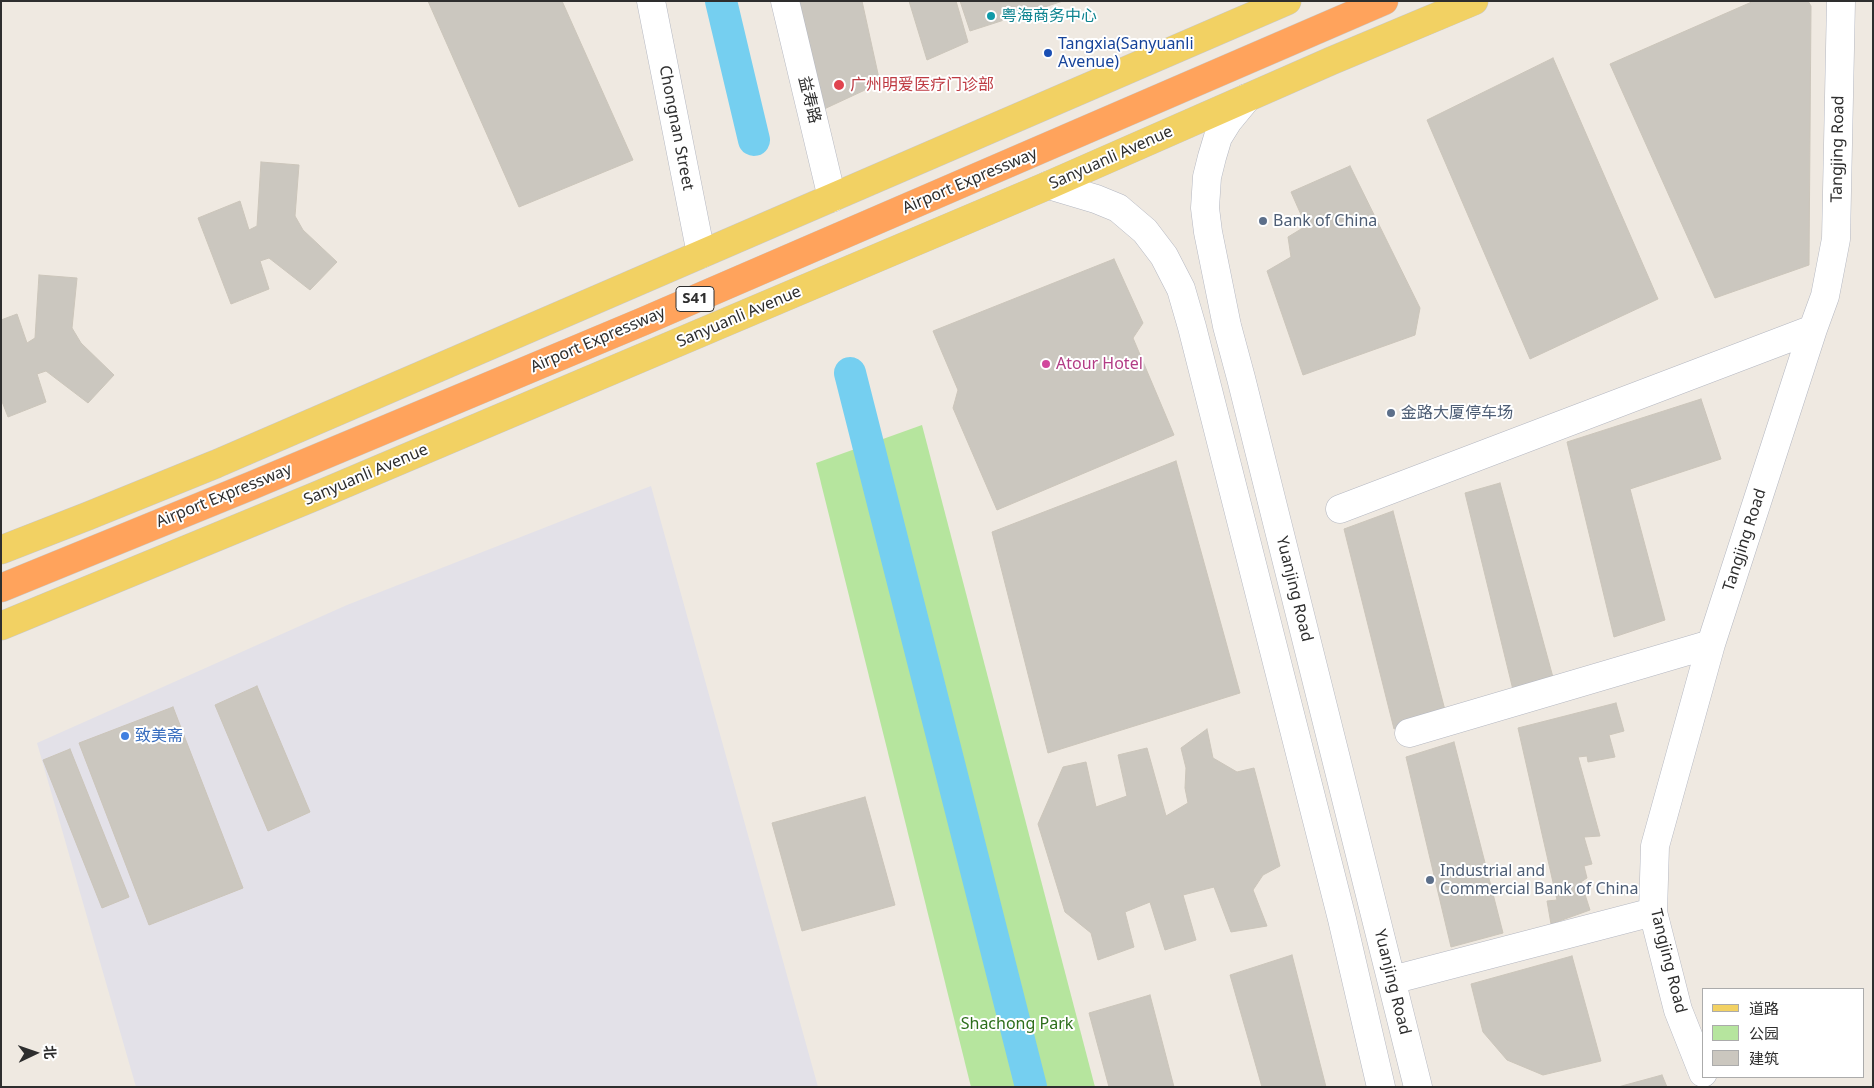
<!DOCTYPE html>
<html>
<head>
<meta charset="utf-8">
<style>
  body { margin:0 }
  #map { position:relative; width:1874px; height:1088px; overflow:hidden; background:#efe9e1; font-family:"Noto Sans","Noto Sans SC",sans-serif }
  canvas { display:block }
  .frame { position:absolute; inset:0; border:2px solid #2e2e2e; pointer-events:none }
  .legend { position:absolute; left:1702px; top:988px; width:162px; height:90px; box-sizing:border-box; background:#fff; border:1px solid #ababab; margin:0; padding:6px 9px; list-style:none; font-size:15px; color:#2e2e2e }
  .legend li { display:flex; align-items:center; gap:10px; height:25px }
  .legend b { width:25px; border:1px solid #ababab }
  .north { position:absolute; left:10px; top:1028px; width:50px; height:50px; -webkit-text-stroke:4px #fff; paint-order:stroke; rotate:87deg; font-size:14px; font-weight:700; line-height:20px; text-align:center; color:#2e2e2e }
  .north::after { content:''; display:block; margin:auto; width:18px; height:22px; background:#2e2e2e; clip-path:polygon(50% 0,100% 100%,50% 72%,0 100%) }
</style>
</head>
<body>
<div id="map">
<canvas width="1874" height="1088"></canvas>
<div class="frame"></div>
<ul class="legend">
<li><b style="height:6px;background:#f2d163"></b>道路</li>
<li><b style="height:14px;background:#b6e59e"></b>公园</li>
<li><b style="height:14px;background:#cbc7bf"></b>建筑</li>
</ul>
<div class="north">北</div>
</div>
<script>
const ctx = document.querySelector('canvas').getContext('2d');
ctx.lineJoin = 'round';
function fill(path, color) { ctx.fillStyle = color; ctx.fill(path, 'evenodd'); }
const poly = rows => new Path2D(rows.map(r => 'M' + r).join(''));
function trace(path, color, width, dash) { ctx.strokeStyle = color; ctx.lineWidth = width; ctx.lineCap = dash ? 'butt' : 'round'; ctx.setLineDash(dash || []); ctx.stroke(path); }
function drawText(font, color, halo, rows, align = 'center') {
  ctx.font = font + ' "Noto Sans","Noto Sans SC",sans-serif'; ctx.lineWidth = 4; ctx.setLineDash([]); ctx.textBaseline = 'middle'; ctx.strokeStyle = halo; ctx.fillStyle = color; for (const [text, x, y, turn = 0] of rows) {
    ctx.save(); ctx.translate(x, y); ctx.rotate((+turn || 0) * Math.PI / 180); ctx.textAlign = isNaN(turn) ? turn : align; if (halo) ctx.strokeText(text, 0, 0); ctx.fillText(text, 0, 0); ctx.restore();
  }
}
const industrial = poly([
  [651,486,818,1087,136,1087,37,743,347,605]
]);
const green = poly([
  [922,425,1095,1087,971,1087,816,463]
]);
const canal = poly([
  [721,1,754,140],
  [850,373,1031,1087]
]);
const building = poly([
  [428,1,562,1,633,160,519,207,428,1],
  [796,1,862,1,880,83,822,110,796,1],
  [909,1,956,1,968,42,927,60,909,1],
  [960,1,1063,1,970,31,960,1],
  [1754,1,1808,1,1811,6,1809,265,1715,298,1610,64,1754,1],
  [1553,58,1658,299,1530,359,1427,120,1553,58],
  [261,162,299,165,295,216,303,230,337,262,310,290,269,258,260,261,269,289,231,304,198,218,240,201,249,230,257,226,261,162],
  [1350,166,1420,308,1415,335,1303,375,1267,271,1291,257,1288,237,1306,226,1291,192,1350,166],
  [1114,259,1143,323,1133,338,1174,435,997,510,953,408,958,390,933,331,1114,259],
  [39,275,77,278,72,328,81,343,114,375,88,403,46,371,37,374,46,402,8,417,1,399,1,320,17,314,27,343,35,338,39,275],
  [1701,399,1721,459,1630,489,1665,620,1614,637,1567,442,1701,399],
  [1176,461,1240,693,1048,753,992,532,1176,461],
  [1500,483,1554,681,1514,694,1465,493,1500,483],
  [1393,511,1446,714,1394,729,1344,529,1393,511],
  [257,686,310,812,268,831,215,705,257,686],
  [1616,703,1624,731,1609,735,1615,757,1588,762,1587,756,1578,757,1600,836,1584,837,1592,864,1584,866,1587,878,1581,882,1590,910,1551,924,1547,901,1557,900,1518,728,1616,703],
  [173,707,243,888,149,925,79,743,173,707],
  [1207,729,1213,758,1237,772,1254,768,1280,866,1263,875,1253,890,1267,926,1231,932,1214,887,1183,895,1196,940,1165,950,1150,902,1125,912,1134,947,1098,960,1091,933,1065,912,1038,824,1063,767,1086,762,1096,807,1127,796,1118,755,1147,748,1166,816,1188,803,1185,788,1186,768,1181,748,1207,729],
  [1454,742,1503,933,1451,947,1406,757,1454,742],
  [70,749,129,897,102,908,43,760,70,749],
  [865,797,895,905,802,931,772,823,865,797],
  [1292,955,1326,1087,1262,1087,1230,975,1292,955],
  [1572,956,1601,1061,1543,1075,1507,1060,1483,1032,1471,984,1572,956],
  [1150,995,1174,1087,1109,1087,1089,1013,1150,995],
  [1662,1075,1667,1087,1618,1087,1662,1075]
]);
const minor = poly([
  [651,1,701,254],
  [785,1,832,198],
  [1247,98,1228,121,1218,137,1212,157,1207,177,1205,208,1208,232,1227,326,1241,378,1418,1087],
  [1049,185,1096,199,1118,208,1145,231,1164,256,1181,289,1192,327,1342,919,1381,1087],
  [1340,509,1813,329],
  [1409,733,1711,644],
  [1392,980,1653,912],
  [1703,1073,1678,1010,1653,912,1655,846,1711,644,1813,329,1825,296,1836,239,1841,1]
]);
const major = poly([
  [1,550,88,516,216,464,1287,1],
  [1,626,316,496,1049,185,1331,61,1474,1]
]);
const highway = poly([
  [1,588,253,485,644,321,1384,1]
]);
const markers = [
  [991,16,5,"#0f9aa8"],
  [1048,53,5,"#1a4fb4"],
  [839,85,6,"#e0444e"],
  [1263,221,5,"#5c6f8a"],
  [1046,364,5,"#d1479c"],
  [1391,413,5,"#5c6f8a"],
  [125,736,5,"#3f7fe0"],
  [1430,880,5,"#5c6f8a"]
];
const shields = [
  [695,299,38]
];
const shieldNames = [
  ["S41",695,299]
];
const cultureNames = [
  ["粤海商务中心",1001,16]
];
const transitNames = [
  ["Tangxia(Sanyuanli",1058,44],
  ["Avenue)",1058,62]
];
const healthNames = [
  ["广州明爱医疗门诊部",850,85]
];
const streetNames = [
  ["益寿路",809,100,76],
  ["Chongnan Street",676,128,79],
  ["Tangjing Road",1838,149,-89],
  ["Sanyuanli Avenue",1111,158,-24],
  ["Airport Expressway",970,181,-23],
  ["Sanyuanli Avenue",739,317,-23],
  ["Airport Expressway",598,340,-23],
  ["Sanyuanli Avenue",366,475,-23],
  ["Airport Expressway",224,496,-22],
  ["Tangjing Road",1745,540,-72],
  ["Yuanjing Road",1294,589,76],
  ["Tangjing Road",1668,961,76],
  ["Yuanjing Road",1392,982,76]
];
const serviceNames = [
  ["Bank of China",1273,221],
  ["金路大厦停车场",1401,413],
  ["Industrial and",1440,871],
  ["Commercial Bank of China",1440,889]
];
const hotelNames = [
  ["Atour Hotel",1056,364]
];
const shopNames = [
  ["致美斋",135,736]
];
const parkNames = [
  ["Shachong Park",1017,1024]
];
fill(industrial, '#e3e1e8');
fill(green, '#b6e59e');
trace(canal, '#75cff0', 32);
fill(building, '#cbc7bf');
trace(building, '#cbc5ba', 1);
trace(minor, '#b4b7c1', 29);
trace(major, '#c9c9c9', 29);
trace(highway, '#c9c9c9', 29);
trace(minor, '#fff', 28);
trace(major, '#f2d163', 28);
trace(highway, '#ffa35c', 28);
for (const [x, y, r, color] of markers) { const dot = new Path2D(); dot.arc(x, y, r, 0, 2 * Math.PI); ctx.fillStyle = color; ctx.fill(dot); trace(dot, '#fff', 2); }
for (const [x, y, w] of shields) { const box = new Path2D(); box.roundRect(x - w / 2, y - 12.5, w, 25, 4); ctx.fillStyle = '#fff'; ctx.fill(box); trace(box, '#2e2e2e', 1); }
drawText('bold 15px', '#2e2e2e', null, shieldNames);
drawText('16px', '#0d838f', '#fff', cultureNames, 'left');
drawText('16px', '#164399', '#fff', transitNames, 'left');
drawText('16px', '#be3a42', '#fff', healthNames, 'left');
drawText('16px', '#2e2e2e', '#fff', streetNames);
drawText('16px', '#4e5e75', '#fff', serviceNames, 'left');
drawText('16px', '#b23c85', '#fff', hotelNames, 'left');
drawText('16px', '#366cbe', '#fff', shopNames, 'left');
drawText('16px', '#2c6e1b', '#fff', parkNames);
</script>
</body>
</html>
